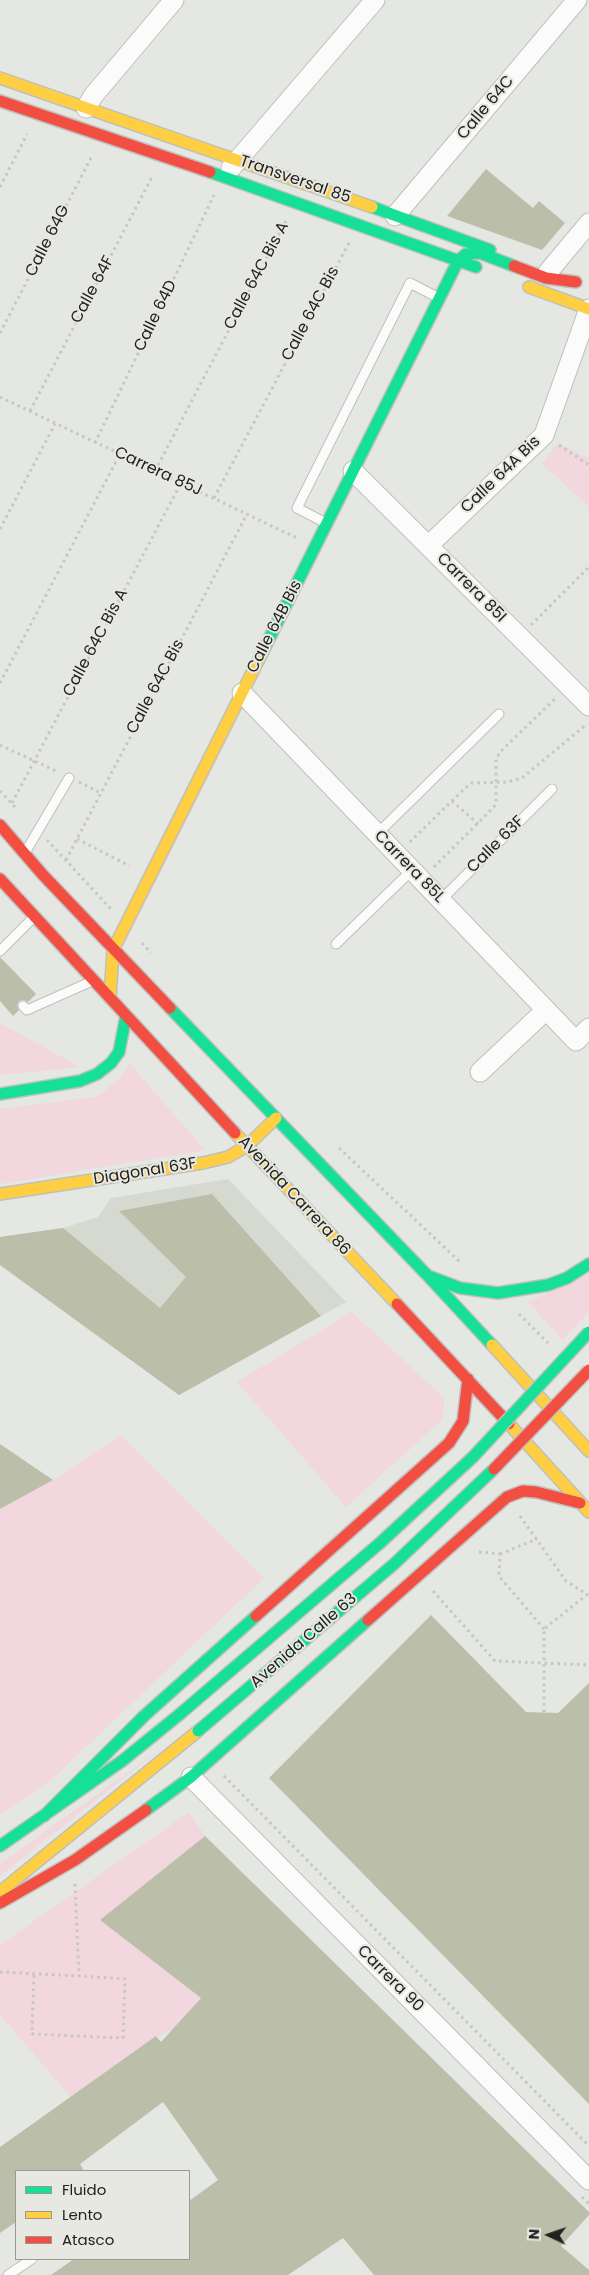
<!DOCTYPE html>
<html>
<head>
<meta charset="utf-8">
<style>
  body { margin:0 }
  #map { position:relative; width:589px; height:2275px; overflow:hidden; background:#e5e7e2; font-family:Poppins,sans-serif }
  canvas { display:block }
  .legend { position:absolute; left:15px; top:2170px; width:175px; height:90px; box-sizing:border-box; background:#e6e8e1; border:1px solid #989994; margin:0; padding:6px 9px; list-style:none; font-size:15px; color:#222220 }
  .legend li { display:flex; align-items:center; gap:10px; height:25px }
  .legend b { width:25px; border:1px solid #989994 }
  .north { position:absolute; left:524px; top:2210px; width:50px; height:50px; -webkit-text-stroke:4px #e6e8e1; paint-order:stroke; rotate:273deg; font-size:14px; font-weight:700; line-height:20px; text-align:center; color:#222220 }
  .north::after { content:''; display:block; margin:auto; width:18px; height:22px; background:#222220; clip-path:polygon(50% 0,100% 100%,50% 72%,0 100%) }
</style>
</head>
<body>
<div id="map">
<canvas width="589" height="2275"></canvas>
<ul class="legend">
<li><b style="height:6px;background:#16e098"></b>Fluido</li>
<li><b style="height:6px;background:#ffcf43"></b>Lento</li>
<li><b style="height:6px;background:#f24e42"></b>Atasco</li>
</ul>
<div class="north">N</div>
</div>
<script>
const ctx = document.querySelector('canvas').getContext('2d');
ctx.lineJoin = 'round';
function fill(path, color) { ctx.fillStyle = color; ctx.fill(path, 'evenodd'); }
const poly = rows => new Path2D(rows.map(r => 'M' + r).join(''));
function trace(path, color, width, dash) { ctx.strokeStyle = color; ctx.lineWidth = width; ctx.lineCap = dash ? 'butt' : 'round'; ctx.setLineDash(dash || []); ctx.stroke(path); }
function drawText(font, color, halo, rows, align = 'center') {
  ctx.font = font + ' Poppins,sans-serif'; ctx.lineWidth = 4; ctx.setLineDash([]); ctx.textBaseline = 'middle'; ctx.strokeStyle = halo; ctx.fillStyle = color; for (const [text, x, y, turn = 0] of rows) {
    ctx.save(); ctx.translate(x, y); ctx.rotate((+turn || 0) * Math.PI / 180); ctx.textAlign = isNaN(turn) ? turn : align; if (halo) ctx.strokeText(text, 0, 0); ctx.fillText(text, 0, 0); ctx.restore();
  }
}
const built = poly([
  [228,1179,346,1302,179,1395,0,1265,0,1237,63,1228,98,1217,111,1198]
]);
const green = poly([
  [558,443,589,458,589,507,542,464],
  [0,1023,80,1067,0,1075],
  [129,1063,205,1150,0,1184,0,1109,94,1097,102,1093,120,1078],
  [589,1274,589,1312,563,1340,528,1302],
  [352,1312,444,1398,443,1419,346,1507,237,1382],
  [121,1435,264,1578,51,1780,0,1815,0,1509,53,1480],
  [163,1747,0,1876,0,1864],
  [189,1812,205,1836,100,1920,201,1998,172,2030,153,2039,71,2097,0,2015,0,1945]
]);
const building = poly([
  [486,169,533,208,539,201,565,223,542,250,447,216],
  [0,957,36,994,28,1002,24,1000,19,1001,17,1005,19,1010,13,1016,0,1001],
  [212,1194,321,1316,179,1395,0,1265,0,1237,63,1228,160,1308,186,1277,119,1211],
  [0,1444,53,1480,0,1509],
  [431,1615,526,1712,558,1713,589,1683,589,2104,269,1778],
  [205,1836,589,2212,589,2215,561,2246,589,2270,589,2275,374,2275,343,2238,288,2275,51,2275,74,2259,189,2259,189,2201,218,2180,163,2102,80,2164,84,2171,16,2171,16,2222,0,2233,0,2147,156,2036,161,2042,201,1998,100,1920]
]);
const path = poly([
  [0,187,27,134],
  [0,333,92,156],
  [0,397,297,538],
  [30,411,153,175],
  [95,443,214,195],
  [559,445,589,465],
  [155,471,286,221],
  [214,498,349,243],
  [0,529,55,424],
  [531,625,589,567],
  [0,683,120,454],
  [0,745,58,772],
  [79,782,101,793],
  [0,791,15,807],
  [452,801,478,824],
  [12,803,181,483],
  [77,839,130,866],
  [47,840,111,909],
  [410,842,465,788,472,783,508,782,522,778,587,724],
  [66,860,247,514],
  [434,867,494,807,496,801,496,759,501,751,556,698],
  [142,943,151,953],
  [339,1148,460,1262],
  [519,1314,548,1343],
  [520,1516,566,1581,588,1595],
  [479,1552,500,1554,499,1576,544,1629],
  [500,1554,537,1539],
  [433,1591,495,1661,589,1665],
  [544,1712,544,1629,589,1593],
  [224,1776,589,2146],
  [75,1884,79,1976],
  [0,1972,79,1976,125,1979,123,2038,32,2034,34,1974],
  [582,2197,589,2204]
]);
const lane = poly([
  [324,522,297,508,410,283,439,298],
  [377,834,499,714],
  [26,851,69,778],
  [441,900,552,789],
  [336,944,412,870],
  [0,951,33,918],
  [23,1006,27,1010,90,982],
  [8,2275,32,2259]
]);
const street = poly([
  [86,108,93,96,174,0],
  [231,168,375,0],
  [395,216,577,0],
  [548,272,589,223],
  [353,471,589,706],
  [428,546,544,435,589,309],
  [242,693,576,1041,589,1028],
  [480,1072,546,1010],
  [191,1777,589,2180]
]);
const fast = poly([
  [210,172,476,267],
  [372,207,490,250],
  [260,657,458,261,466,254,480,253,514,266],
  [170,1008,428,1276,492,1345],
  [0,1094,80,1081,97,1074,111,1063,119,1052,126,1016],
  [431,1277,460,1288,498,1293,548,1285,567,1278,589,1264],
  [146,1810,191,1777,368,1620],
  [44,1816,144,1716,256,1616],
  [0,1846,122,1761,180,1714]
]);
const slow = poly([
  [0,78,372,207],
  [529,287,589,309],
  [110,998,113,950,260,657],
  [235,1133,397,1304],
  [0,1194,203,1163,228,1157,247,1146,276,1118],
  [492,1345,589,1451],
  [509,1424,589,1512],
  [0,1892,198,1731]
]);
const jam = poly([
  [0,101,210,172],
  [514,266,546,278,576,282],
  [0,825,43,875,170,1008],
  [0,879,235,1133],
  [397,1304,509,1424],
  [256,1616,449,1443,463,1421,468,1379],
  [368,1620,507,1497,523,1491,536,1492,580,1503],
  [0,1903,75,1860,146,1810]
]);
const fastBridge = poly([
  [180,1714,380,1543,473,1457,589,1332],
  [198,1731,394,1564,494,1469]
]);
const jamBridge = poly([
  [494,1469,589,1370]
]);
const streetNames = [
  ["Calle 64C",486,108,-50],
  ["Transversal 85",295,180,19],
  ["Calle 64G",48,241,-63],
  ["Calle 64C Bis A",257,276,-62],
  ["Calle 64F",93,290,-62],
  ["Calle 64C Bis",311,314,-62],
  ["Calle 64D",156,316,-64],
  ["Carrera 85J",158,472,25],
  ["Calle 64A Bis",501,475,-44],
  ["Carrera 85I",471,588,45],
  ["Calle 64B Bis",275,627,-63],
  ["Calle 64C Bis A",96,643,-62],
  ["Calle 64C Bis",156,687,-62],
  ["Calle 63F",496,845,-45],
  ["Carrera 85L",409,867,46],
  ["Diagonal 63F",145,1172,-9],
  ["Avenida Carrera 86",294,1196,47],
  ["Avenida Calle 63",304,1641,-41],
  ["Carrera 90",390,1979,45]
];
fill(built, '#d6d9d0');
fill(green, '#f2d7df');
fill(building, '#bbbfa9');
trace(lane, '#bfc0bd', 11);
trace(street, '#bfc0bd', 21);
trace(fast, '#bfc0bd', 14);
trace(slow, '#bfc0bd', 14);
trace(jam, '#bfc0bd', 14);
trace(path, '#c6c6c4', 3, [2.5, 4]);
trace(lane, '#fbfbfb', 9);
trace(street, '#fbfbfb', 19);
trace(fast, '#16e098', 11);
trace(slow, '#ffcf43', 11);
trace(jam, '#f24e42', 11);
trace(fastBridge, '#bfc0bd', 14, []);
trace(jamBridge, '#bfc0bd', 14, []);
trace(fastBridge, '#16e098', 11);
trace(jamBridge, '#f24e42', 11);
drawText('16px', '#222220', '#e6e8e1', streetNames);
</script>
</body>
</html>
